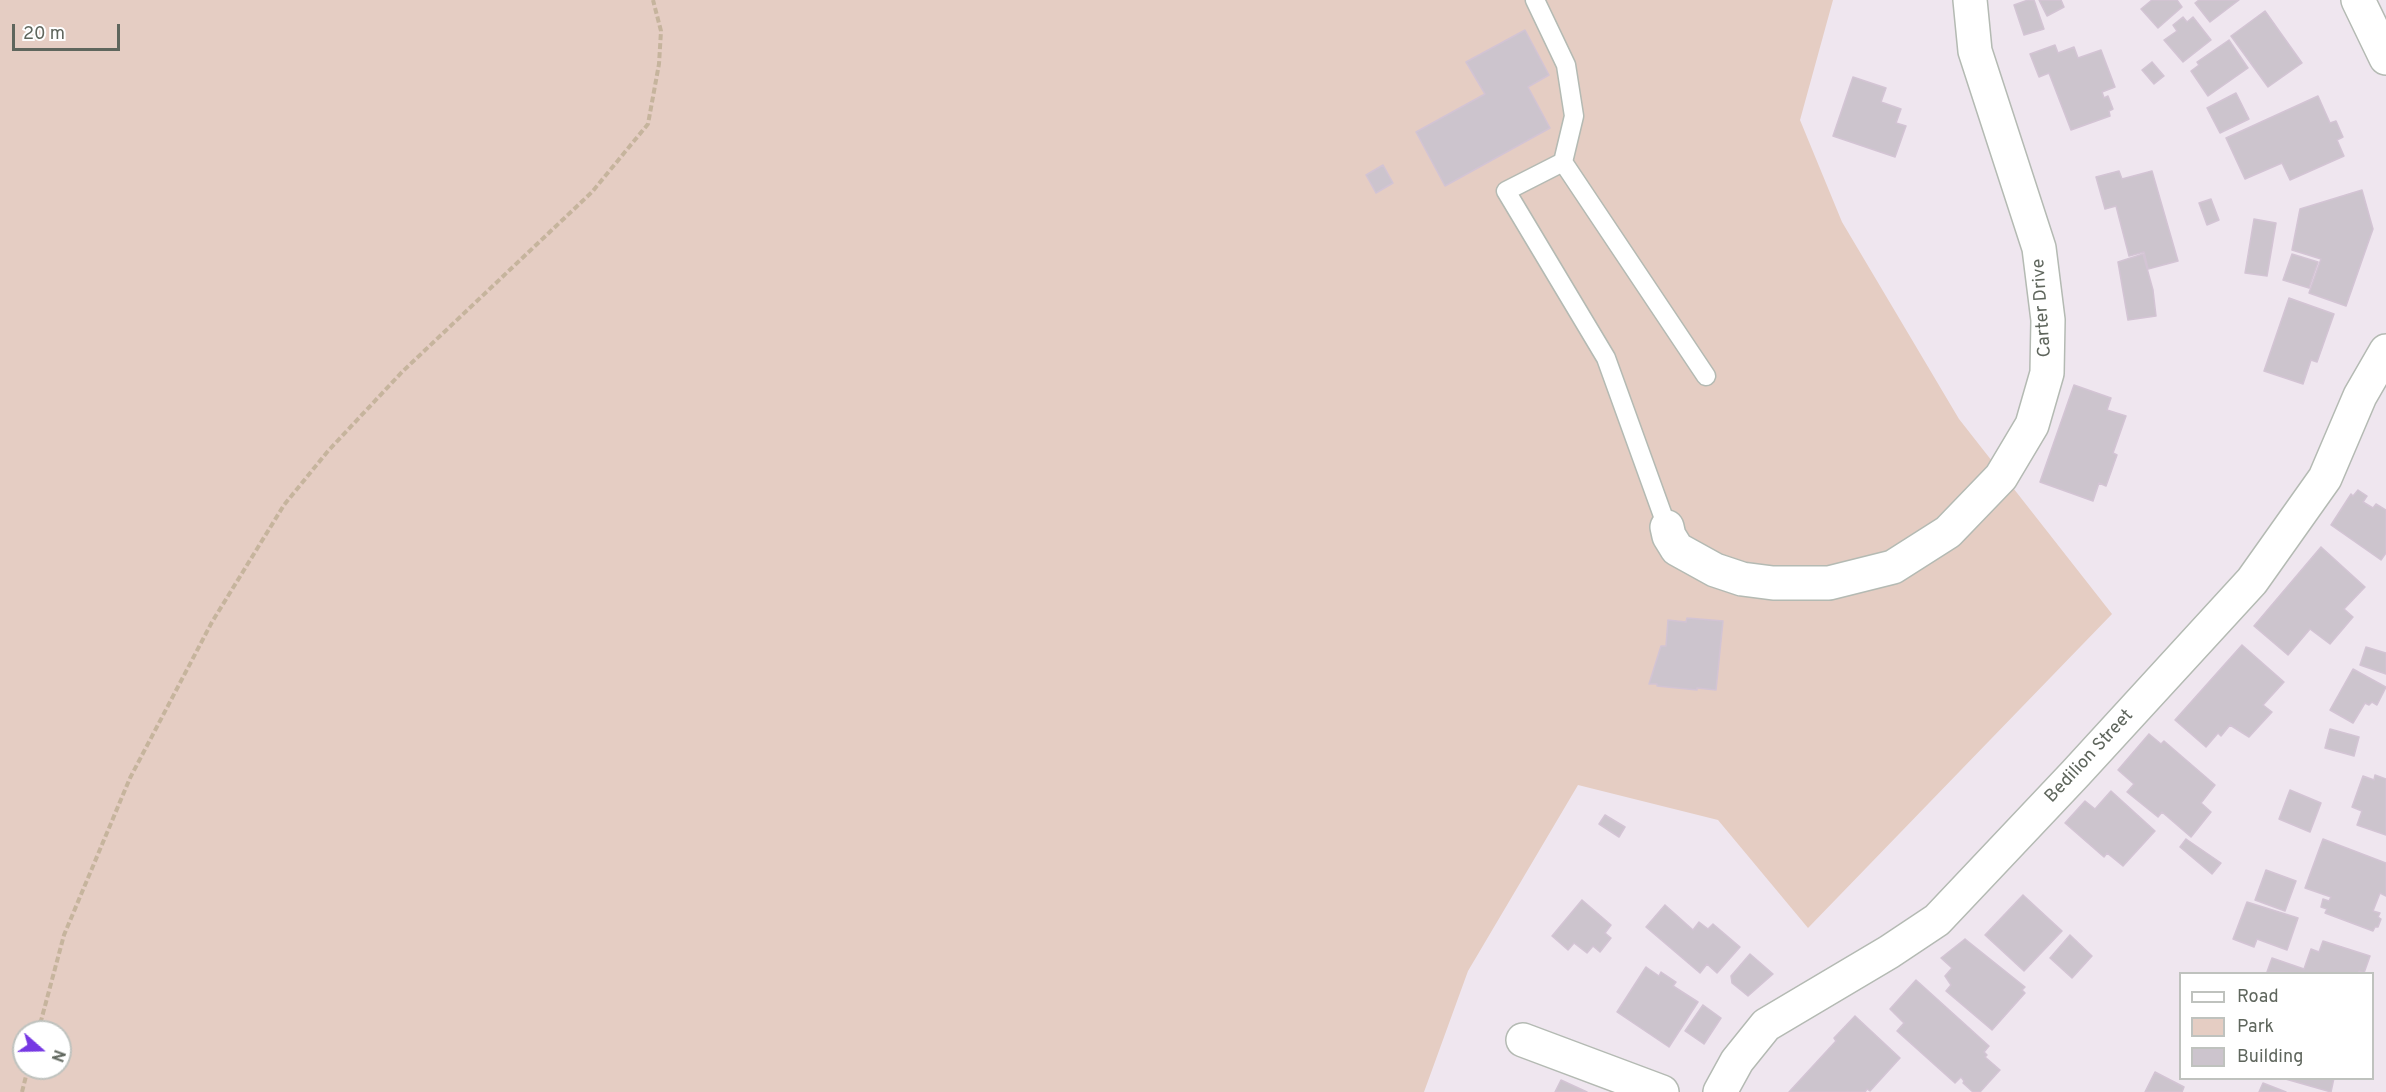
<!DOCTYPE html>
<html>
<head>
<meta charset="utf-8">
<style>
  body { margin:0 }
  #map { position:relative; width:2386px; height:1092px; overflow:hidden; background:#efe6ef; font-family:Overpass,sans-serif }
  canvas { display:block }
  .legend { position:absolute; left:2179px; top:972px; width:195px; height:108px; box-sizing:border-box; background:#fff; border:2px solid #bfc2be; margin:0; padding:8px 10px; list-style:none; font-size:18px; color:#5f665d }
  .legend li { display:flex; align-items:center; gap:12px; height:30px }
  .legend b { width:30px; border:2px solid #bfc2be }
  .north { position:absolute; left:12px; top:1020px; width:60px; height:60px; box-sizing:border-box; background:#fff; border:2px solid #bfc2be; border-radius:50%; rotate:110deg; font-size:16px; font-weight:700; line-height:24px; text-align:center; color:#5f665d }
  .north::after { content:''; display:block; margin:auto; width:21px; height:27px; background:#7638e3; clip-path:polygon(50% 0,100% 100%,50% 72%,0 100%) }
  .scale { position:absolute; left:12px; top:24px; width:108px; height:27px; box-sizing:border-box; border:3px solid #5f665d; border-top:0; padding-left:8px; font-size:18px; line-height:21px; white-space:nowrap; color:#5f665d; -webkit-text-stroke:4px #fff; paint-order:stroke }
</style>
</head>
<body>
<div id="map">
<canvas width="2386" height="1092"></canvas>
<ul class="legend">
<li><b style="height:8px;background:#fff"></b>Road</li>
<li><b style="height:16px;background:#e5cdc3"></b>Park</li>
<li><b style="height:16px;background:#ccc4cd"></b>Building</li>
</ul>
<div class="north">N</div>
<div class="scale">20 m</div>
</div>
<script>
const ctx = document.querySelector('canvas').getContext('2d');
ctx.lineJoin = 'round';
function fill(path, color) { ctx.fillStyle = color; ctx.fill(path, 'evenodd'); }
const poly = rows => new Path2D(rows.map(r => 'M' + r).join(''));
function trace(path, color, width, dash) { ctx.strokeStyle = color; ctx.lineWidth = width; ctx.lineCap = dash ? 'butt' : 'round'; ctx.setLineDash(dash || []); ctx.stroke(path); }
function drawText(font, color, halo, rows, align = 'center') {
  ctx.font = font + ' Overpass,sans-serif'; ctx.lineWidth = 4.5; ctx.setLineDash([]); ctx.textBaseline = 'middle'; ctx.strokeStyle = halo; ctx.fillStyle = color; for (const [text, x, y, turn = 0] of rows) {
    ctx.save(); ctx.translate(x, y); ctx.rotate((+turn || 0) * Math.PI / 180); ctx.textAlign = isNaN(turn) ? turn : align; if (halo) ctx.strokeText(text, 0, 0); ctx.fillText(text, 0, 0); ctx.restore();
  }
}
const green = poly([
  [0,0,1833,0,1800,120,1842,222,1959,419,2112,614,1808,928,1718,820,1578,785,1468,971,1424,1092,0,1092],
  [24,1032,60,1032,60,1068,24,1068]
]);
const building = poly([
  [2028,0,2034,0,2044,29,2024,35,2014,5,2028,0],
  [2039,0,2061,0,2064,7,2047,16,2039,0],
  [2152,0,2177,0,2182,7,2158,28,2141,9,2152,0],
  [2199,0,2239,0,2210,22,2195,3,2199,0],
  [2265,11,2302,63,2268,87,2231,36,2265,11],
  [2183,17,2187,22,2193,17,2211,40,2183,62,2164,40,2177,31,2173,25,2183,17],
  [1525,30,1549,75,1528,87,1550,128,1445,186,1416,132,1485,94,1466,62,1525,30],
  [2229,40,2248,68,2208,96,2191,71,2199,65,2197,62,2229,40],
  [2055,45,2058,53,2074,47,2078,58,2101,50,2115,87,2102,92,2104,98,2108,96,2113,109,2109,111,2110,116,2071,130,2049,73,2039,77,2030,54,2055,45],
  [2152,62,2164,76,2154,84,2142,70,2152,62],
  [1853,77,1886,88,1881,102,1901,109,1896,123,1906,126,1895,157,1833,136,1853,77],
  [2236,93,2249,119,2220,133,2207,108,2236,93],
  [2318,96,2330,123,2336,121,2343,137,2337,140,2344,156,2290,180,2282,163,2245,179,2226,138,2318,96],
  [1383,165,1393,183,1376,193,1366,175,1383,165],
  [2119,171,2122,179,2152,171,2178,261,2148,269,2144,252,2129,256,2116,206,2105,209,2096,177,2119,171],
  [2362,190,2373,229,2346,306,2309,293,2321,259,2292,250,2300,209,2362,190],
  [2211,199,2219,220,2207,225,2199,203,2211,199],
  [2254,219,2276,223,2267,276,2245,273,2254,219],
  [2143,254,2153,290,2156,316,2128,320,2118,262,2143,254],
  [2292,254,2318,262,2309,288,2283,280,2292,254],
  [2289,298,2334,314,2317,362,2311,360,2303,384,2264,371,2289,298],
  [2074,385,2111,398,2107,410,2126,416,2113,453,2117,455,2106,486,2099,483,2093,501,2040,482,2074,385],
  [2358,490,2367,496,2363,502,2373,508,2376,504,2386,510,2386,553,2381,560,2331,525,2351,494,2353,496,2358,490],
  [2321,547,2365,587,2344,609,2353,617,2330,644,2310,629,2288,655,2254,626,2321,547],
  [1687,618,1723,621,1716,690,1697,688,1697,690,1657,686,1657,684,1649,684,1661,646,1666,646,1668,620,1686,622,1687,618],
  [2242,645,2284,682,2263,705,2272,712,2249,737,2230,725,2221,736,2218,733,2206,747,2175,720,2242,645],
  [2366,647,2386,653,2386,674,2360,665,2366,647],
  [2353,669,2386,687,2377,705,2372,702,2369,705,2365,703,2353,723,2330,710,2353,669],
  [2330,729,2359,737,2354,756,2325,748,2330,729],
  [2149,734,2161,744,2164,741,2215,785,2201,803,2211,812,2191,837,2162,812,2158,817,2127,792,2134,784,2118,770,2149,734],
  [2375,775,2386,779,2386,835,2357,825,2362,811,2352,807,2363,776,2374,780,2375,775],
  [2290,790,2321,803,2310,832,2279,819,2290,790],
  [2111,791,2155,831,2123,866,2107,853,2104,857,2065,823,2085,801,2095,809,2111,791],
  [1605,815,1625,827,1619,837,1599,824,1605,815],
  [2186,839,2221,863,2212,874,2180,847,2186,839],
  [2323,839,2386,863,2386,896,2380,893,2373,911,2380,913,2378,917,2381,919,2378,927,2375,927,2373,931,2325,913,2327,909,2321,907,2323,899,2329,901,2331,897,2305,888,2323,839],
  [2266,870,2296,881,2285,911,2255,900,2266,870],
  [2023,895,2062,931,2024,971,1985,935,2023,895],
  [1582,900,1611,925,1605,933,1611,938,1600,952,1593,946,1587,953,1574,943,1568,950,1552,936,1582,900],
  [2247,902,2298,918,2287,950,2257,939,2254,947,2233,939,2247,902],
  [1665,905,1693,930,1699,922,1708,929,1713,924,1740,947,1717,973,1707,964,1700,973,1646,927,1665,905],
  [2070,935,2092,956,2072,978,2050,958,2070,935],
  [1965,939,2025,987,2022,990,2025,993,1992,1030,1946,991,1951,985,1945,976,1952,968,1941,958,1965,939],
  [2323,941,2370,956,2364,973,2359,971,2358,974,2267,972,2272,958,2304,969,2311,949,2319,952,2323,941],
  [1750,954,1773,974,1748,996,1732,983,1731,976,1750,954],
  [1646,967,1659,976,1661,972,1676,982,1673,986,1698,1002,1669,1047,1617,1012,1646,967],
  [1916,980,1989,1046,1984,1052,1987,1055,1985,1057,2000,1070,1980,1092,1973,1092,1963,1083,1964,1081,1961,1077,1955,1083,1897,1031,1904,1023,1890,1009,1916,980],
  [1703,1005,1721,1018,1704,1044,1685,1031,1703,1005],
  [1855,1016,1900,1058,1870,1091,1867,1089,1865,1092,1789,1092,1836,1041,1834,1038,1855,1016],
  [2155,1072,2184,1087,2182,1092,2145,1092,2155,1072],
  [2282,1078,2334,1078,2331,1092,2282,1078],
  [1561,1080,1587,1092,1555,1092,1561,1080],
  [2263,1083,2286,1092,2259,1092,2263,1083]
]);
const path = poly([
  [38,1032,64,935,130,778,212,622,284,505,328,451,402,372,592,192,648,124,659,64,661,31,653,0],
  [22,1092,28,1068]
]);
const lane = poly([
  [1535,0,1566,65,1574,116,1563,162,1506,191,1606,358,1667,527],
  [1563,162,1706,376]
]);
const street = poly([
  [2358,0,2386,58],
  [1667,527,1669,536,1677,549,1715,570,1742,579,1773,583,1829,583,1893,567,1948,532,2001,477,2032,425,2047,373,2048,320,2039,248,1975,51,1970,0],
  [1523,1040,1662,1092],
  [1720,1092,1737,1061,1766,1025,1889,952,1937,920,2075,774,2252,581,2325,478,2360,396,2386,351]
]);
const streetNames = [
  ["Carter Drive",2043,308,-94],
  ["Bedilion Street",2090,757,-47]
];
fill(green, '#e5cdc3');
fill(building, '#ccc4cd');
trace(building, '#d3c4d4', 1.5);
trace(lane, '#b4bab3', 21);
trace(street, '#b4bab3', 36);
trace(path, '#c6b49d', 4, [6, 3]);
trace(lane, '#fff', 18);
trace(street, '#fff', 33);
drawText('18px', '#5f665d', '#fff', streetNames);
</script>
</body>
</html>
